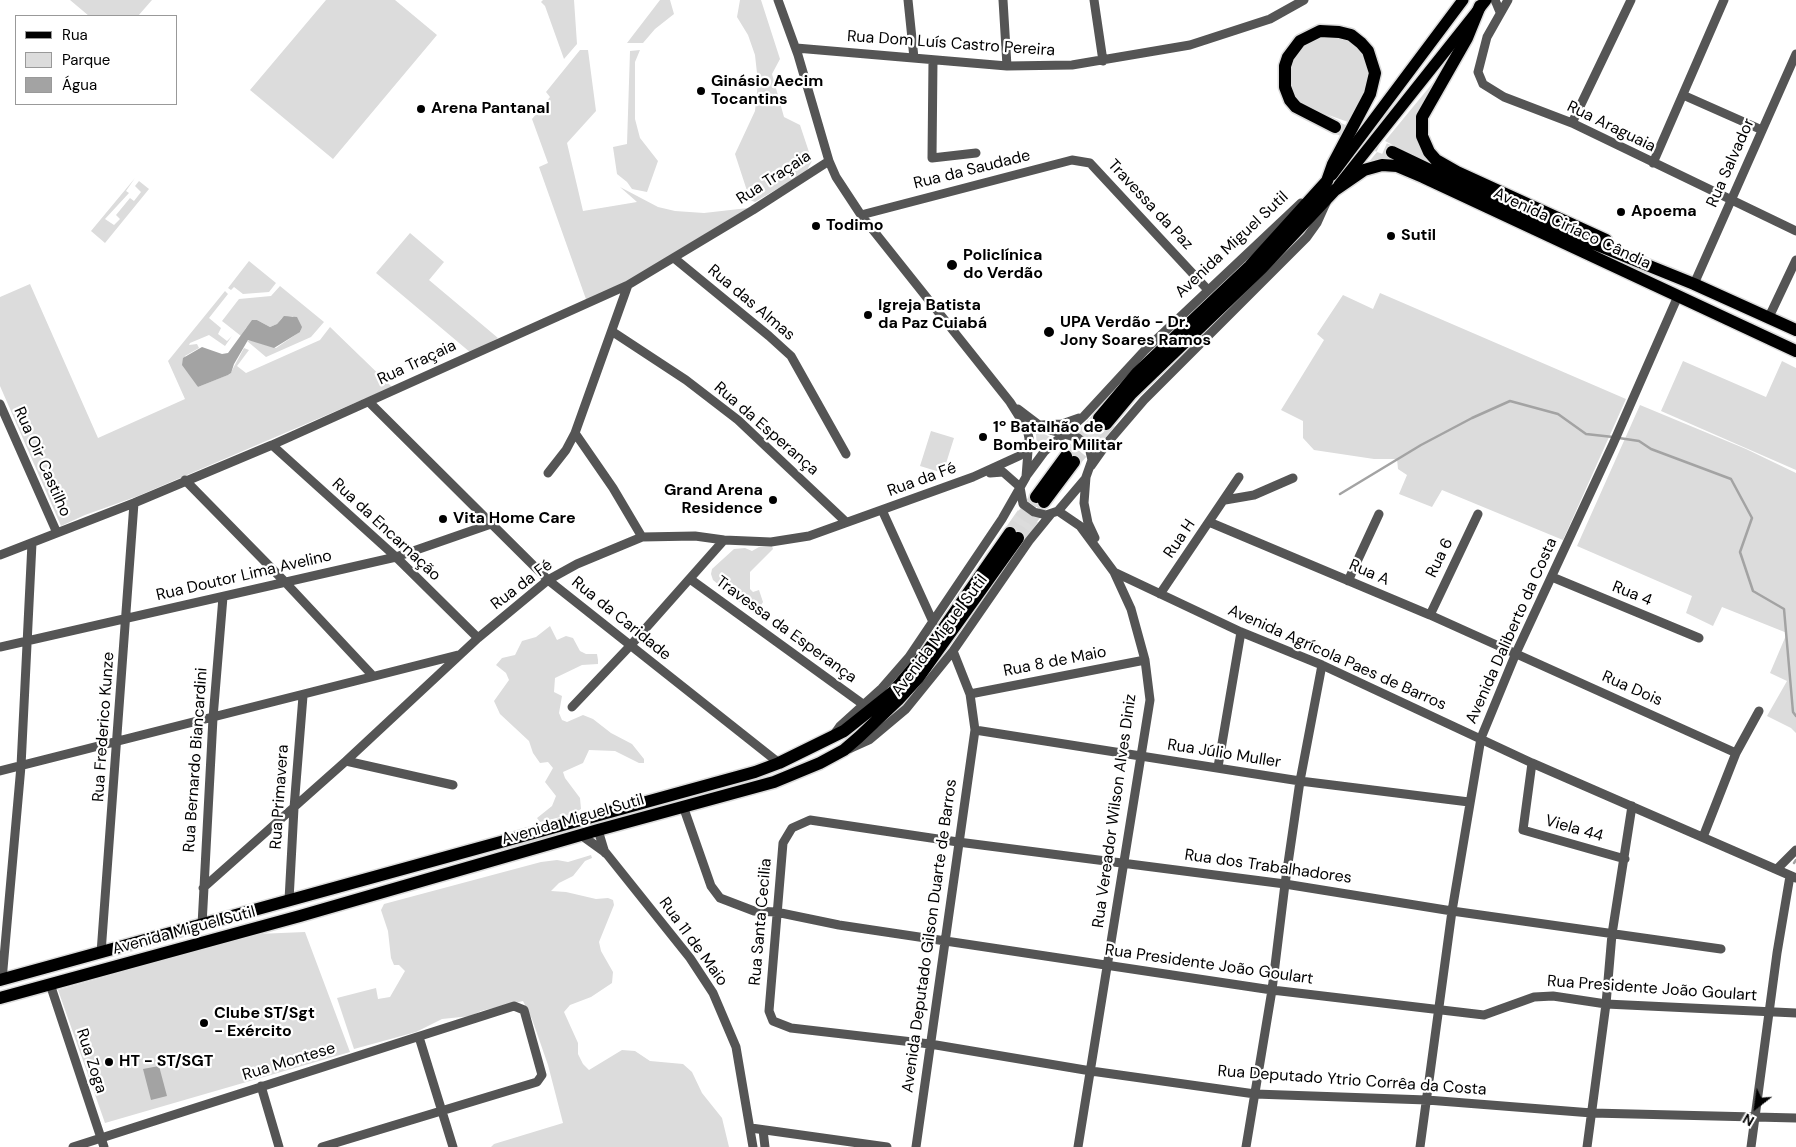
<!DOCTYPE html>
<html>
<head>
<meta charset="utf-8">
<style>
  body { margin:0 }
  #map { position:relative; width:1796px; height:1147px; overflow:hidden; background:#fff; font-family:"DM Sans",sans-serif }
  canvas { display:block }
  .legend { position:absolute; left:15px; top:15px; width:162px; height:90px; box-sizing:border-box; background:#fff; border:1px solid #999; margin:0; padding:6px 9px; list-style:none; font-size:15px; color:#000 }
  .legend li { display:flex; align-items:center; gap:10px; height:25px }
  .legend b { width:25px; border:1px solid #999 }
  .north { position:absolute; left:1731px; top:1082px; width:50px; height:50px; -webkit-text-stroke:4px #fff; paint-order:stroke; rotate:210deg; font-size:14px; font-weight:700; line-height:20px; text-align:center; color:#000 }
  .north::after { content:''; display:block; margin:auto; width:18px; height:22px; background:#000; clip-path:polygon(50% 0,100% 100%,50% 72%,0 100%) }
</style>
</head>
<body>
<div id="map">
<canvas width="1796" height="1147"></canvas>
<ul class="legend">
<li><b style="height:6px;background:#000"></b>Rua</li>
<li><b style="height:14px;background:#dcdcdc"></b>Parque</li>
<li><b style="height:14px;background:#a3a3a3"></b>Água</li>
</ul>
<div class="north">N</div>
</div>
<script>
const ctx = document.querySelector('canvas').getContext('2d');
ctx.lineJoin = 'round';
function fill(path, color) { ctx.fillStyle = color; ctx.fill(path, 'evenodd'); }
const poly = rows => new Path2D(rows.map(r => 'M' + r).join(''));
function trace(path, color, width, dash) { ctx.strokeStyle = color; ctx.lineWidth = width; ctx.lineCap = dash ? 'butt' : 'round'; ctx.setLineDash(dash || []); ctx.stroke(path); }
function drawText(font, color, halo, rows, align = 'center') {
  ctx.font = font + ' "DM Sans",sans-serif'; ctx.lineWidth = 4.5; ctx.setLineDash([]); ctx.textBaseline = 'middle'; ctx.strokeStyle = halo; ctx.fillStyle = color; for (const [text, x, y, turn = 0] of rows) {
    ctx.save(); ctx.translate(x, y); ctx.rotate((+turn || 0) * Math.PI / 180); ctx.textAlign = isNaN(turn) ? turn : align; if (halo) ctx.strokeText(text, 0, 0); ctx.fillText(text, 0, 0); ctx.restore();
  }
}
const green = poly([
  [70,0,152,0,138,16,89,16],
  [326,0,395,0,437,35,333,159,250,90],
  [543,0,574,0,577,44,564,59,545,6,541,2],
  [660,0,670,0,674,14,655,29,643,43,627,43],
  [740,0,761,0,780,59,772,74,784,117,800,125,812,161,806,172,755,202,750,200,735,154,755,111,758,82,755,55,748,35,737,17],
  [1320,37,1343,39,1353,44,1360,49,1368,66,1367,86,1348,122,1306,107,1297,100,1290,85,1292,60,1308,42],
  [580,50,588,50,596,111,567,143,583,211,637,202,620,187,658,207,675,211,704,213,748,208,624,283,587,302,539,167,548,163,532,119,550,97,546,92],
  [640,50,635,62,635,119,640,138,658,161,647,192,632,189,627,182,617,174,613,147,627,144,630,51],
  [1441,73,1418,138,1420,149,1434,166,1385,141],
  [1377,152,1380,153,1412,167,1368,163],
  [135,178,126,191,129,193,105,219,114,225,120,219,116,215,130,198,134,201,141,192,135,186,139,181,149,189,105,243,91,231],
  [410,233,444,262,429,280,498,338,471,353,376,273],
  [249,261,276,283,269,292,243,294,234,287,231,290,228,288],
  [30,284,98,438,185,399,168,361,225,291,228,294,209,318,221,328,218,334,227,341,232,336,225,346,209,335,190,343,189,345,197,344,199,348,185,356,198,387,230,374,244,348,249,350,237,366,246,373,320,340,330,327,392,387,138,496,85,515,61,526,0,386,0,297],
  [280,286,324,322,311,337,266,357,247,341,250,340,276,348,301,331,293,316,282,318,277,324,270,327,257,320,246,328,241,336,222,321,239,299,271,296],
  [1380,293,1626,399,1563,540,1442,490,1432,507,1399,494,1407,475,1398,469,1397,459,1374,459,1314,450,1303,438,1303,421,1281,410,1324,340,1317,334,1343,295,1373,309],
  [1683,361,1766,397,1782,361,1796,368,1796,470,1661,411],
  [1640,405,1746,449,1796,473,1796,733,1791,728,1767,716,1787,681,1770,673,1787,633,1722,607,1713,626,1686,613,1692,596,1577,546],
  [1097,410,1097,421,1100,425,1108,428,1115,426,1096,449,1089,439,1077,432],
  [1034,428,1050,437,1037,447,1036,435],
  [931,431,954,438,943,473,920,466],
  [1018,510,1028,519,1038,522,1023,544,1020,532,1012,528,1004,530],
  [772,546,773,549,750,572,750,589,753,592,759,590,763,602,760,607,750,609,744,606,713,580,711,574,712,569,734,549,745,548,752,551,759,547],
  [550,626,557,640,566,636,573,638,580,651,586,654,597,654,598,660,598,664,582,665,555,678,554,692,562,696,559,713,562,720,567,722,583,715,593,719,611,733,632,744,644,759,644,763,639,763,615,751,589,750,583,763,563,772,565,778,580,798,581,809,573,814,540,822,537,818,552,806,556,796,545,782,553,768,548,762,540,763,533,753,529,741,500,714,494,701,509,680,506,673,496,665,502,658,515,655,522,641,536,637],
  [591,855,592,858,585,861,573,876,559,883,551,891,566,892,596,899,608,898,613,900,614,905,599,942,601,951,613,972,612,983,591,997,570,1005,564,1012,578,1043,578,1054,583,1064,589,1070,622,1050,635,1051,650,1061,683,1064,692,1072,702,1093,722,1118,729,1147,491,1147,494,1144,563,1123,548,1065,532,1019,523,1001,481,1011,471,1016,442,1019,416,1032,354,1049,337,998,376,988,378,999,390,997,405,971,399,965,394,965,391,958,388,931,381,910,384,904,541,862,557,860,568,862],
  [305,932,350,1052,105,1123,58,990,257,934]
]);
const water = poly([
  [284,316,297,317,302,327,300,332,274,348,248,340,234,364,231,373,228,375,198,387,182,365,183,358,202,347,222,354,228,353,252,320,257,320,270,327,277,324],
  [159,1066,167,1096,151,1100,143,1069]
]);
const stream = poly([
  [1619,438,1639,441,1651,449,1731,479,1752,518,1740,552,1753,591,1784,609,1793,712,1796,716],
  [1340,494,1421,445,1472,418,1510,401,1558,414,1586,434,1613,437],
  [1794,863,1796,860]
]);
const highwayTunnel = poly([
  [1335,127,1392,152],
  [1066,456,1099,418],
  [1074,462,1106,424],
  [1010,533,1036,497],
  [1018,538,1044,502]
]);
const minor = poly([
  [778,0,798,55,829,161,836,177,861,215,1010,402,1027,429,1029,438,1026,477,1002,519,909,657,882,688,840,726,833,736],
  [908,0,914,58],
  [1003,0,1007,66],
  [1094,0,1103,61],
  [1495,0,1500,12],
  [1508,0,1487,37,1478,72,1483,84,1504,97,1572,123,1796,231],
  [796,48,1007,66,1072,65,1190,45,1270,19,1304,0],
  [933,60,932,158,976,153],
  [1683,95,1762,130],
  [1572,123,1631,0],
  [1653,163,1724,0],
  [861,215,1072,160,1090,163,1208,290],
  [674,258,769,336,791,356,846,454],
  [1694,284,1796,54],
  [1769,317,1796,260],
  [613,332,686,380,738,420,846,522],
  [369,402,548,580,779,763],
  [0,404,57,533],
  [1018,409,1043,428,1078,438,1089,447,1092,460,1086,477,1084,503,1088,523,1095,538],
  [1041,425,1062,424,1079,418],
  [575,433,613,488,642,537],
  [272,445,396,557,478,638],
  [1091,466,1108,442,1144,400,1307,237,1317,223,1326,203],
  [548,473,566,450,575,433,628,285],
  [990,473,1003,472,1020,487],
  [1027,475,1044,452,1084,416,1145,350,1301,203],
  [185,480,285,582,373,676],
  [1020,487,1023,504,1034,512,1046,515,1058,511,1086,478],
  [1225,500,1254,495,1293,478],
  [882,510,933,622],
  [1058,511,1080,526,1114,572,1131,609,1145,660,1150,700,1078,1147],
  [1209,522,1430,615,1736,753],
  [0,555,134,503,272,445,628,285,753,210,829,161],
  [1114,572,1241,632,1322,665,1532,763,1796,878],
  [1552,577,1699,638],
  [690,579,864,705],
  [1348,581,1379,514],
  [1160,594,1239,477],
  [1430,615,1478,514],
  [0,647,396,557,491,524],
  [970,694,1145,660],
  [572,707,630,646,724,540],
  [975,730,1300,781,1469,802],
  [849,749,869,740,906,709,953,651,1029,541,1051,514],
  [346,761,453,785],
  [1532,763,1523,830,1625,859],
  [1218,767,1241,632],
  [0,771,458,655],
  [683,806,711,886,720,898,754,911,776,912,839,925,1272,990,1484,1015,1534,997,1553,996,1606,1004,1796,1013],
  [598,830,605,853],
  [581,835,606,853,690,958,713,993,736,1047,753,1147],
  [1703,837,1736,753,1759,711],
  [1777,869,1796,850],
  [203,888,346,761,478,638,548,580,577,564,642,537,695,536,724,540,771,542,809,536,973,477,1019,456,1029,448],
  [289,900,294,808,303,696],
  [202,925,213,718,223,597],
  [1721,949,1452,911,1285,884,958,842,810,820,792,828,783,843,769,1011,773,1021,791,1028,930,1044,1091,1071,1255,1094,1427,1100,1592,1113,1796,1118],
  [101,953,134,503],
  [2,980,21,766,32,543],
  [50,984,104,1147],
  [419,1037,453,1147],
  [261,1086,279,1147],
  [751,1128,887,1147],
  [763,1130,765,1147],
  [73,1147,514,1006,524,1010,542,1075,537,1082,322,1147],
  [916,1147,975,730,970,694,953,651],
  [1246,1147,1272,990,1285,884,1300,781,1322,665],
  [1420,1147,1452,911,1481,738,1516,653,1613,444,1678,296],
  [1587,1147,1606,1004,1612,934,1632,806],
  [1751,1147,1777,953,1790,876]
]);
const major = poly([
  [1332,175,1463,0],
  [1339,185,1486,0]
]);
const highway = poly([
  [1480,6,1467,38,1422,117,1422,136,1429,152,1436,160,1457,172,1606,240],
  [1392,152,1528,217,1694,284,1796,330],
  [1099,418,1137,373,1250,266,1327,181,1333,164,1370,94,1375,73,1368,51,1361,43,1351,35,1339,32,1320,31,1300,41,1288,57,1285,66,1285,87,1290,100,1296,107,1335,127],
  [1106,424,1131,394,1262,268,1335,190,1364,170,1382,165,1397,166,1423,177,1796,351],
  [1036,497,1066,456],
  [1044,502,1074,462],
  [0,980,755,772,779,763,844,731,893,692,927,652,1010,533],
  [0,998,300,916,598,830,774,782,820,763,844,750,859,737,898,700,918,678,1018,538]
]);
const markers = [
  [701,91,5,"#000"],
  [421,109,5,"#000"],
  [1621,212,5,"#000"],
  [816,226,5,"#000"],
  [1391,236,5,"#000"],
  [952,265,6,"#000"],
  [868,315,5,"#000"],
  [1049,332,6,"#000"],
  [983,437,5,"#000"],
  [773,500,5,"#000"],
  [443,519,5,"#000"],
  [204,1023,5,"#000"],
  [109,1062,5,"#000"]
];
const streetNames = [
  ["Rua Dom Luís Castro Pereira",951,44,4],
  ["Rua Araguaia",1611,127,26],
  ["Rua Salvador",1731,163,-66],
  ["Rua da Saudade",972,170,-14],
  ["Rua Traçaia",774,178,-33],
  ["Travessa da Paz",1150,205,47],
  ["Avenida Ciríaco Cândia",1572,229,25],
  ["Avenida Miguel Sutil",1232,245,-43],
  ["Rua das Almas",751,303,40],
  ["Rua Traçaia",417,363,-25],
  ["Rua da Esperança",766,429,41],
  ["Rua Oir Castilho",42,462,66],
  ["Rua da Fé",922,480,-20],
  ["Rua da Encarnação",386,530,43],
  ["Rua H",1180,539,-56],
  ["Rua 6",1440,558,-64],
  ["Rua A",1369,573,23],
  ["Rua Doutor Lima Avelino",244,576,-13],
  ["Rua da Fé",522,585,-37],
  ["Rua 4",1632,594,22],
  ["Rua da Caridade",621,619,39],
  ["Travessa da Esperança",786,630,36],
  ["Avenida Daliberto da Costa",1512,631,-66],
  ["Avenida Miguel Sutil",940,636,-53],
  ["Avenida Agrícola Paes de Barros",1337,658,24],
  ["Rua 8 de Maio",1055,662,-11],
  ["Rua Dois",1632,689,24],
  ["Rua Frederico Kunze",104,727,-86],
  ["Rua Júlio Muller",1224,754,9],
  ["Rua Bernardo Biancardini",196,760,-86],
  ["Rua Primavera",280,797,-86],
  ["Rua Vereador Wilson Alves Diniz",1115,811,-82],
  ["Avenida Miguel Sutil",573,820,-16],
  ["Viela 44",1574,829,16],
  ["Rua dos Trabalhadores",1268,867,8],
  ["Rua Santa Cecilia",761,922,-85],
  ["Avenida Miguel Sutil",184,931,-15],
  ["Avenida Deputado Gilson Duarte de Barros",930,936,-82],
  ["Rua 11 de Maio",693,942,54],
  ["Rua Presidente João Goulart",1209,965,8],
  ["Rua Presidente João Goulart",1652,989,4],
  ["Rua Zoga",91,1061,72],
  ["Rua Montese",289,1062,-17],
  ["Rua Deputado Ytrio Corrêa da Costa",1352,1081,4]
];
const poiNames = [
  ["Ginásio Aecim",711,82],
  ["Tocantins",711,100],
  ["Arena Pantanal",431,109],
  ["Apoema",1631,212],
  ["Todimo",826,226],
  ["Sutil",1401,236],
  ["Policlínica",963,256],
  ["do Verdão",963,274],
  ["Igreja Batista",878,306],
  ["da Paz Cuiabá",878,324],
  ["UPA Verdão - Dr.",1060,323],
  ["Jony Soares Ramos",1060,341],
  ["1º Batalhão de",993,428],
  ["Bombeiro Militar",993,446],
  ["Grand Arena",763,491,"right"],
  ["Residence",763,509,"right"],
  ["Vita Home Care",453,519],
  ["Clube ST/Sgt",214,1014],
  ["- Exército",214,1032],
  ["HT - ST/SGT",119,1062]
];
fill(green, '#dcdcdc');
fill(water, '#a3a3a3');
trace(stream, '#a3a3a3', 2.5);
trace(highwayTunnel, '#d9d9d9', 12, [12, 6]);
trace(major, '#dbdbdb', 14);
trace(highway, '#dbdbdb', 15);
trace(minor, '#555', 9);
trace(major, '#000', 11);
trace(highway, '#000', 12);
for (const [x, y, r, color] of markers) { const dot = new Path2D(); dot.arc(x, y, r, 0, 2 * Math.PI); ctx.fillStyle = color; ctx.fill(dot); trace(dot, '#fff', 2); }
drawText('16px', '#000', '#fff', streetNames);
drawText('bold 16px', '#000', '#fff', poiNames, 'left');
</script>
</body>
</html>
